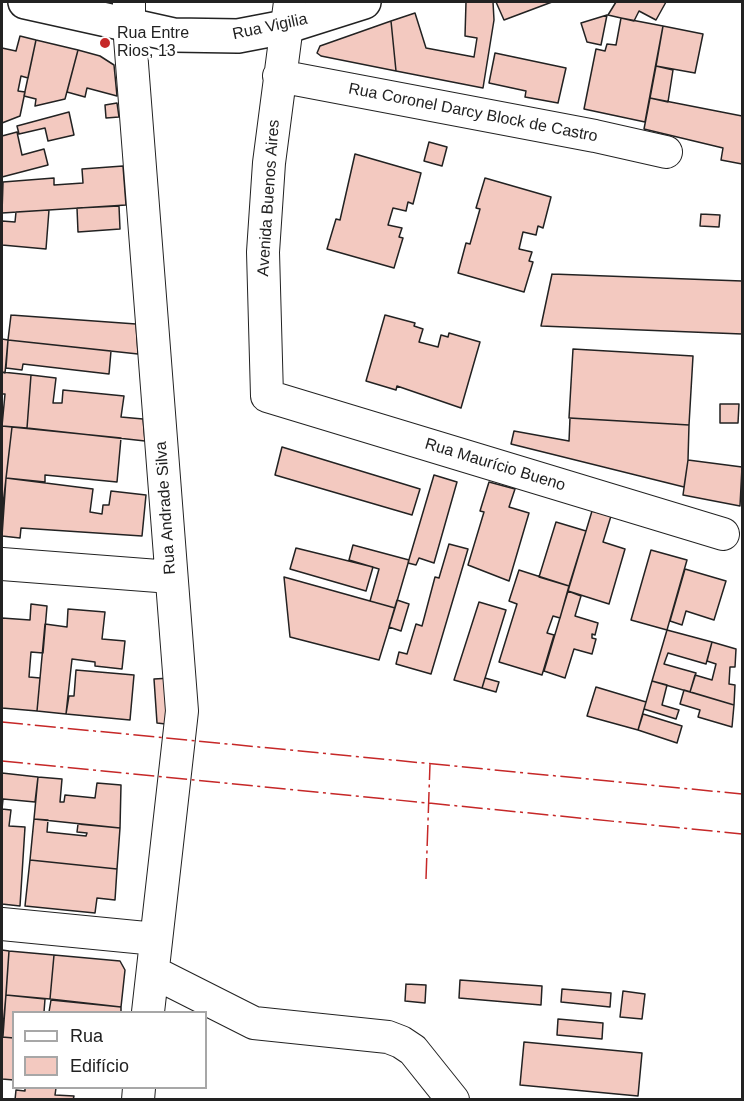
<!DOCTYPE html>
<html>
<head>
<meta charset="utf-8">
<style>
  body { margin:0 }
  #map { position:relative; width:744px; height:1101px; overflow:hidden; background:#fff; font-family:Helvetica,sans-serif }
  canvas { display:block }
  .frame { position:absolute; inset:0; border:3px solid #222; pointer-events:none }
  .legend { position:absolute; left:12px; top:1011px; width:195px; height:78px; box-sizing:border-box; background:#fff; border:2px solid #a7a7a7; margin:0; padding:8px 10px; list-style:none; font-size:18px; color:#222 }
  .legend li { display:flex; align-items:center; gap:12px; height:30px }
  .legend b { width:30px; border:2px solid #a7a7a7 }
</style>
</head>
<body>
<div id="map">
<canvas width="744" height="1101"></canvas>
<div class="frame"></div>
<ul class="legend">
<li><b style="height:8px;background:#fff"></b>Rua</li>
<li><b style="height:16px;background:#f3c9c0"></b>Edifício</li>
</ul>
</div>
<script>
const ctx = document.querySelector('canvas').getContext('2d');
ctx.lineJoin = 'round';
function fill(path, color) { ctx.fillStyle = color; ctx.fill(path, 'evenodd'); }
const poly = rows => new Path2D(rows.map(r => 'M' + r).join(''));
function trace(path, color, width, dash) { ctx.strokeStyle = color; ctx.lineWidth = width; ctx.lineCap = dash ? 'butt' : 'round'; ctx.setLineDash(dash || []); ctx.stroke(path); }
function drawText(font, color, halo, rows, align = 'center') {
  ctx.font = font + ' Helvetica,sans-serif'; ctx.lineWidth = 4.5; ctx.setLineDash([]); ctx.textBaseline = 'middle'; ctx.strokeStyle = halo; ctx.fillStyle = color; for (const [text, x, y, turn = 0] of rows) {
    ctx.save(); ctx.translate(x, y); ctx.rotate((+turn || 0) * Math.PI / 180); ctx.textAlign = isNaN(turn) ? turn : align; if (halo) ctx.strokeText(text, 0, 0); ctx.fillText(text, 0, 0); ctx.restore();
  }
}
const building = poly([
  [466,2,493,2,494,20,483,88,396,71,391,21,415,13,426,48,474,57,477,38,465,36,466,2],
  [496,2,552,2,504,20,496,2],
  [616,2,666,2,656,20,639,11,634,21,608,15,616,2],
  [607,15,601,45,587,42,581,23,607,15],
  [621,18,663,26,645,122,584,109,596,49,605,51,607,44,616,45,621,18],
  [391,21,396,71,321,56,317,53,320,46,391,21],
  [663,26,703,34,695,73,656,66,663,26],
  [20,36,36,40,28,78,21,76,18,91,25,92,20,116,2,123,2,48,16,51,20,36],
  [36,40,78,50,65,99,35,106,36,99,24,96,36,40],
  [78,50,100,56,114,65,117,96,87,88,85,97,67,92,78,50],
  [495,53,566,68,558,103,525,97,526,91,489,83,495,53],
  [656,66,673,70,668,102,650,98,656,66],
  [650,98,742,116,742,164,721,160,723,148,644,129,650,98],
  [117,103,119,117,106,118,105,105,117,103],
  [69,112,74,135,48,141,45,128,19,134,17,126,69,112],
  [17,132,22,155,44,149,48,165,2,177,2,136,17,132],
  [429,142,447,147,442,166,424,161,429,142],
  [355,154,421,173,413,204,408,202,406,211,393,208,388,225,402,228,399,237,403,238,394,268,327,249,336,219,340,220,355,154],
  [123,166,126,205,2,213,3,182,54,178,54,185,83,183,82,169,123,166],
  [485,178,551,197,543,228,538,226,536,235,523,232,519,249,532,252,529,261,533,262,524,292,458,273,466,243,470,244,480,209,476,208,485,178],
  [119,206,120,229,78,232,77,208,119,206],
  [49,210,46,249,2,245,2,221,15,222,16,212,49,210],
  [701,214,720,215,719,227,700,226,701,214],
  [552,274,742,281,742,334,541,326,552,274],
  [11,315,136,324,138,354,8,340,11,315],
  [385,315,415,323,414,326,423,329,419,342,438,347,441,335,448,337,449,333,480,342,461,408,397,386,396,390,366,381,385,315],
  [2,339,8,340,5,373,2,372,2,339],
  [8,340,111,351,109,374,23,364,22,370,6,368,8,340],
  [573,349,693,356,689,425,569,418,573,349],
  [2,372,31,375,27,428,2,426,5,394,2,394,2,372],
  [31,375,56,378,53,403,62,403,63,390,124,396,121,417,143,419,145,441,27,428,31,375],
  [720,404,739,404,738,423,720,423,720,404],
  [570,418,689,425,688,460,684,487,511,444,514,431,569,441,570,418],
  [2,426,12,427,2,513,2,426],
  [12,427,121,438,117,482,45,475,45,482,6,478,12,427],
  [282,447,420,489,412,515,275,475,282,447],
  [688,460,742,467,740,506,683,495,688,460],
  [434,475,457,482,434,563,419,558,416,565,408,563,434,475],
  [6,478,93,489,90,512,102,514,103,505,109,505,111,491,146,495,142,536,21,528,20,538,2,536,6,478],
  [489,482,515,489,509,507,529,513,509,581,468,565,484,512,480,511,489,482],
  [592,511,611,516,603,542,625,549,609,604,568,591,592,511],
  [556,522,586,531,569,586,539,577,556,522],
  [449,544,468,549,431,674,396,664,399,652,407,654,416,624,422,626,435,577,439,578,449,544],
  [353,545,409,560,395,608,370,601,379,569,349,560,353,545],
  [296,548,373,567,366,591,290,569,296,548],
  [651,550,687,560,667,630,631,620,651,550],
  [685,569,726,581,714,620,686,611,682,625,670,621,685,569],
  [519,570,569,586,560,618,553,616,547,633,554,635,542,675,499,662,517,604,509,601,519,570],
  [284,577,395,608,379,660,290,637,284,577],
  [568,591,581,596,575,616,598,623,595,635,592,634,592,638,596,639,592,654,574,649,565,678,544,671,568,591],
  [397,600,409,604,401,631,389,627,397,600],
  [479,602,506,610,482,688,454,680,479,602],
  [31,604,47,606,43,653,31,652,29,677,40,678,37,711,2,708,2,618,30,620,31,604],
  [68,609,105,612,102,639,125,641,122,669,95,666,95,662,72,659,66,714,37,711,45,624,67,627,68,609],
  [667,630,712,642,706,664,668,653,664,664,696,673,690,692,652,681,667,630],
  [712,642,736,649,735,667,730,667,729,684,735,685,734,705,690,692,695,675,712,680,716,664,707,661,712,642],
  [76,670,134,675,130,720,66,714,69,696,74,696,76,670],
  [171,678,174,725,157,723,154,679,171,678],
  [485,678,499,682,496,692,482,688,485,678],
  [652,681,667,685,662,705,679,710,676,719,644,709,652,681],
  [596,687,646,702,638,730,587,716,596,687],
  [684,690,734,705,732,727,698,717,700,710,680,704,684,690],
  [643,714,682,726,677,743,638,730,643,714],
  [2,773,38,777,35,802,3,799,2,809,11,810,9,826,25,827,20,906,2,904,2,773],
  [38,777,62,779,60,802,64,802,65,795,95,798,97,783,121,785,120,828,34,819,38,777],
  [34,819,48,820,47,832,86,836,87,833,77,832,78,824,120,828,117,869,30,860,34,819],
  [30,860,117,869,115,900,97,898,95,913,25,906,30,860],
  [2,950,9,951,3,1036,2,1036,2,950],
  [9,951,54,955,50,999,6,995,9,951],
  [54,955,120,961,125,970,121,1007,50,999,54,955],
  [460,980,542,986,541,1005,459,998,460,980],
  [406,984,426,985,425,1003,405,1001,406,984],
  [562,989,611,993,610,1007,561,1002,562,989],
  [623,991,645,994,642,1019,620,1017,623,991],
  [6,995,45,999,44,1012,14,1012,14,1038,2,1037,6,995],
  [51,1000,121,1007,121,1012,49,1012,51,1000],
  [558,1019,603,1023,602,1039,557,1035,558,1019],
  [2,1037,14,1038,14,1080,2,1079,2,1037],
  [524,1042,642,1053,638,1096,520,1085,524,1042],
  [25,1088,56,1088,55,1095,74,1096,73,1100,15,1100,16,1090,25,1091,25,1088]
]);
const minor = poly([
  [129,2,129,25,182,711,148,1012],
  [290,2,269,163,263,252,267,396,723,534],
  [279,76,595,136,666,152],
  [2,564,171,577],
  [2,924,156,939],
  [153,972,254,1023,388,1037,401,1042,413,1050,453,1100],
  [138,1100,139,1088]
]);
const tertiary = poly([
  [25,2,174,35,238,36,285,27,364,2]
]);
const power = poly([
  [2,722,742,794],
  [2,761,742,834],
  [426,879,430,764]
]);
const markers = [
  [105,43,6,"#c62828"]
];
const streetNames = [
  ["Rua Vigilia",270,27,-12],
  ["Rua Coronel Darcy Block de Castro",473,113,11],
  ["Avenida Buenos Aires",269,198,-86],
  ["Rua Maurício Bueno",495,465,17],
  ["Rua Andrade Silva",166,508,-94]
];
const poiNames = [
  ["Rua Entre",117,34],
  ["Rios, 13",117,52]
];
fill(building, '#f3c9c0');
trace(building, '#222', 1.5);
trace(minor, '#222', 34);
trace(tertiary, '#222', 36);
trace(minor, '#fff', 32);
trace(tertiary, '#fff', 33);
trace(power, '#c62828', 1.5, [21, 4.5, 3, 4.5]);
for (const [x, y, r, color] of markers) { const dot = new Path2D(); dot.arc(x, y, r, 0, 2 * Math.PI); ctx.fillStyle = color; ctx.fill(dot); trace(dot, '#fff', 2); }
drawText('16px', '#222', '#fff', streetNames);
drawText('16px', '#222', '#fff', poiNames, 'left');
</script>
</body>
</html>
